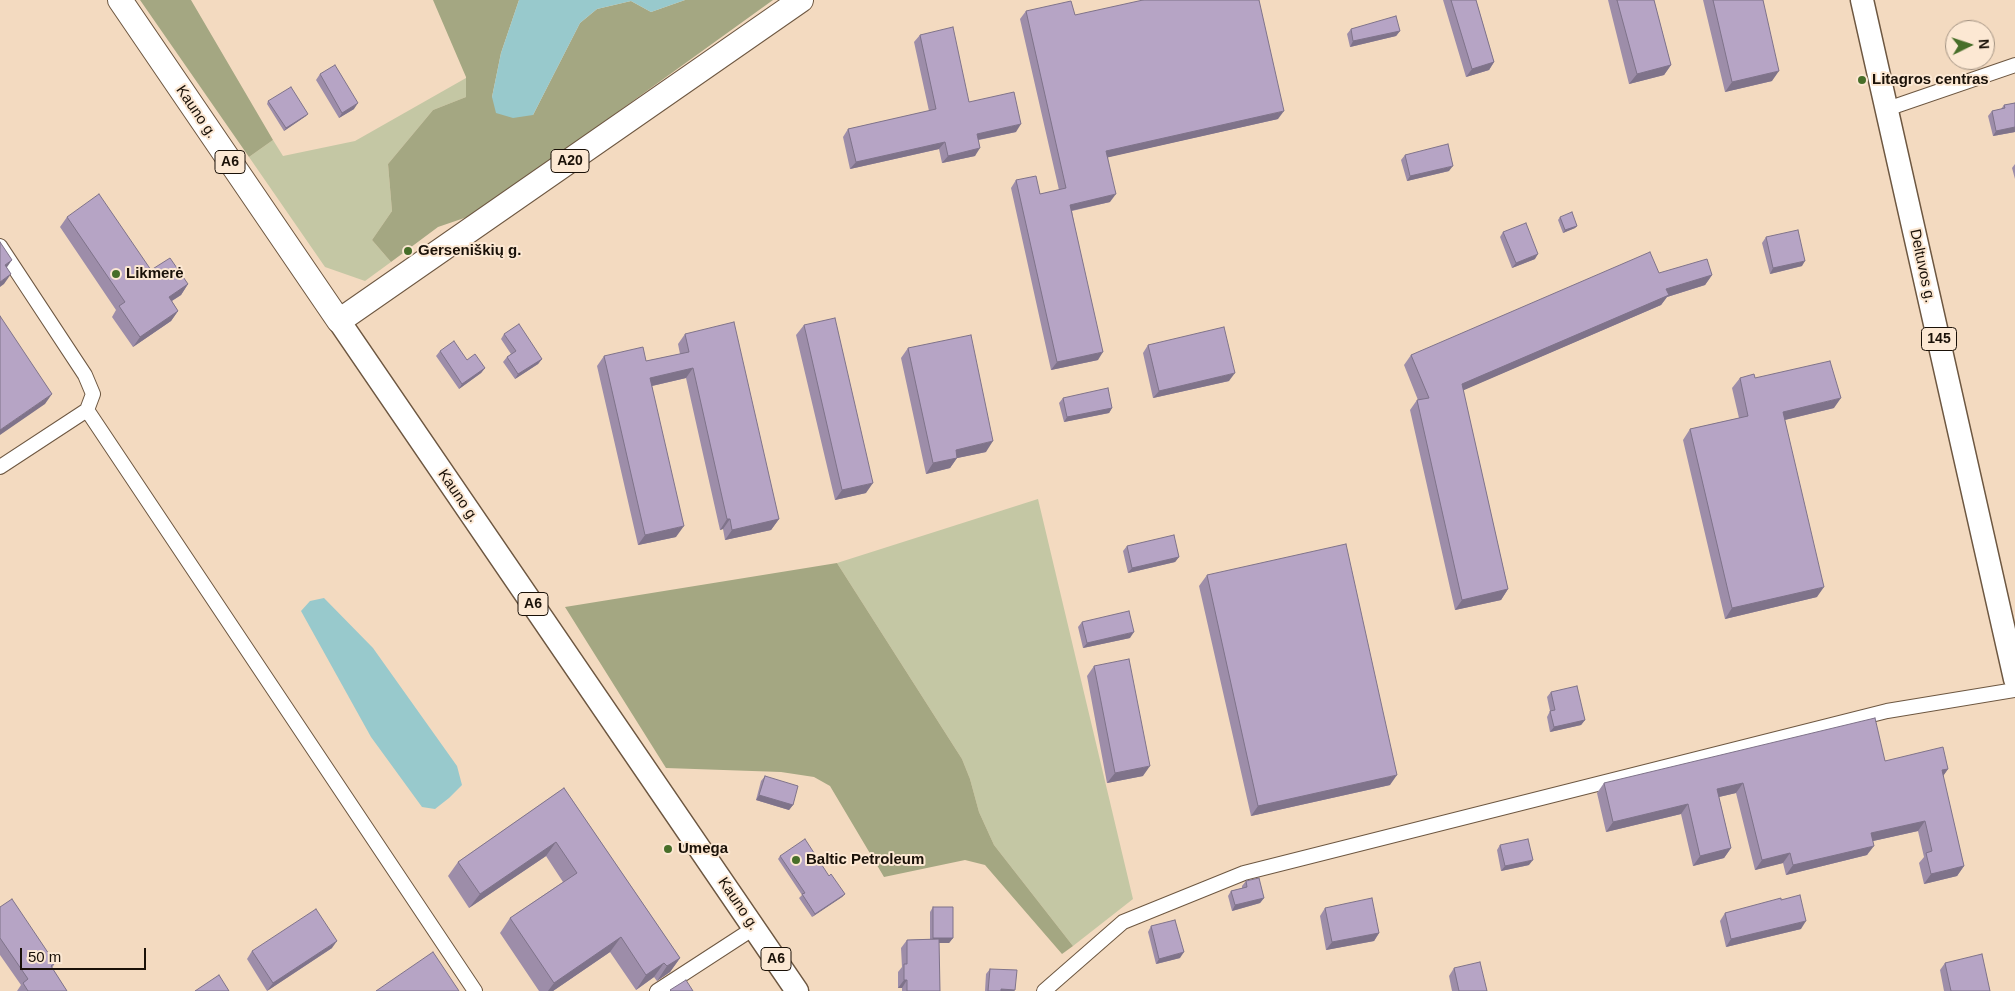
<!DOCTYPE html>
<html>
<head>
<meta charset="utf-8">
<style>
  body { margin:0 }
  #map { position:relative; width:2015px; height:991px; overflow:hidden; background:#f3dac0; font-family:Helvetica,sans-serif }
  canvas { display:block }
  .north { position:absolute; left:1945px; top:20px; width:50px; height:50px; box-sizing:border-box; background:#fce8d3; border:1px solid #a29282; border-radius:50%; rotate:86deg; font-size:14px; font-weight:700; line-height:20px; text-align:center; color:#1a1108 }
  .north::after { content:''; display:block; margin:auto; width:18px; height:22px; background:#476e29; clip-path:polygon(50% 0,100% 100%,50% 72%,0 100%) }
  .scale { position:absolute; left:20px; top:948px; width:126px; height:22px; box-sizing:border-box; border:2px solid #1a1108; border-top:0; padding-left:6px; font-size:15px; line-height:18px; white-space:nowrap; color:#1a1108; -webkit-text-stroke:4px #fce8d3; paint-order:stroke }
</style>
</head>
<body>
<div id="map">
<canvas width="2015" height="991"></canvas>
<div class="north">N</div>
<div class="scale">50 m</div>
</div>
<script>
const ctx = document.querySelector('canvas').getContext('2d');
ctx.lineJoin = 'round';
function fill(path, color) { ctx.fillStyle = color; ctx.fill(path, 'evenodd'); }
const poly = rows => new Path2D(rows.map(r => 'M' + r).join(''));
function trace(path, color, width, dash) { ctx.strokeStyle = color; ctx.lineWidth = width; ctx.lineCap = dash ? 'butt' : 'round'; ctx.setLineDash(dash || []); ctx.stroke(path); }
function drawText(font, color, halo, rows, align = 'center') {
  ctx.font = font + ' Helvetica,sans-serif'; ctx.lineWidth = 4; ctx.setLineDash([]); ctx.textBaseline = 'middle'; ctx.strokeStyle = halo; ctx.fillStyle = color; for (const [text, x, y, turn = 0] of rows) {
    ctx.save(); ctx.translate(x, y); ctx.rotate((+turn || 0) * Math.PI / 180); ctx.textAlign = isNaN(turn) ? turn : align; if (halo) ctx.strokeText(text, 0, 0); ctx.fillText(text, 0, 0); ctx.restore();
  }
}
const green = poly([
  [466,78,466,97,433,110,388,164,392,211,372,240,391,262,365,281,325,267,249,157,273,140,283,156,355,141],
  [1038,499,1133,899,1073,946,994,845,979,812,970,779,962,759,837,563]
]);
const forest = poly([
  [140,0,191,0,273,140,249,157],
  [433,0,519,0,501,53,492,97,533,115,580,23,597,9,631,1,651,12,685,0,773,0,476,214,438,227,391,262,372,240,392,211,388,164,433,110,466,97,466,77],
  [837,563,962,759,970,779,979,812,994,845,1073,946,1062,954,985,865,965,860,884,877,830,786,814,777,781,772,666,768,565,607]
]);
const water = poly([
  [519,0,685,0,651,12,631,1,597,9,580,23,533,115,513,118,496,113,492,97,501,53],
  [324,598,373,648,457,766,462,785,449,798,435,809,422,807,371,737,301,611,310,601]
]);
const minor = poly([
  [1887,109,2015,65],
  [0,246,85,375,93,394,87,410,0,467],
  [87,410,475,991],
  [657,991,754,928],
  [1044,991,1123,922,1244,873,1887,711,2015,690]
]);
const primary = poly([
  [1862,0,2015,679],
  [339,321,797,991]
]);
const trunk = poly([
  [120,0,339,321,801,0]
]);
const wall = poly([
  [1443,0,1476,0,1494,62,1489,70,1466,77],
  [1608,0,1654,0,1671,65,1664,75,1629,84],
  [1703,0,1763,0,1772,81,1725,92],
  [1026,11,1075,15,1278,119,1108,157,1110,202,1072,211,1098,360,1051,370,1011,188,1016,180,1040,194,1059,190,1020,19],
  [1351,29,1400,31,1396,36,1350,47,1347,34],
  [920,35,969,102,1016,132,979,140,975,156,942,163,939,149,850,169,843,137,848,129,929,111,914,42],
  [320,74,354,109,339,118,316,80],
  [268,101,306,116,284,131,267,104],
  [2015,103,2015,132,1993,136,1988,116,1992,111,2001,109,2004,105],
  [1405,155,1449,171,1407,181,1401,160],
  [2015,164,2015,179,2012,168],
  [67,217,151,270,188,284,181,295,172,301,178,311,171,321,133,347,112,317,116,310,60,227],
  [1560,217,1577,226,1575,228,1563,233,1558,220],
  [1503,232,1535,259,1512,268,1500,237],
  [1766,237,1802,266,1770,274,1762,243],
  [1659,273,1712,275,1705,285,1667,297,1661,305,1463,390,1508,589,1501,600,1455,610,1410,410,1417,400,1418,400,1404,365,1411,355],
  [804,325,866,493,835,500,796,335],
  [504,334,542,359,538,364,515,379,503,362,507,357,511,354,501,339],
  [685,334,779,519,771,530,725,540,723,529,720,530,686,378,652,386,676,537,638,545,597,366,604,356,646,361,680,354,678,344],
  [1148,345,1229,381,1153,398,1143,353],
  [908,348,986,452,957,458,950,468,926,474,901,358],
  [440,351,485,368,481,373,459,389,436,356],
  [1740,378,1755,378,1834,408,1785,420,1817,597,1725,619,1683,440,1690,429,1739,418,1732,388],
  [1063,398,1112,408,1109,413,1064,422,1059,403],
  [1127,546,1179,557,1175,562,1128,573,1123,551],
  [1207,575,1390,785,1251,816,1199,586],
  [1082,622,1130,638,1083,648,1078,627],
  [1094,666,1143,776,1107,783,1087,676],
  [1551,692,1585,720,1581,725,1550,732,1547,717,1550,711,1547,697],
  [1885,761,1948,769,1943,776,1964,866,1957,876,1924,884,1919,863,1924,857,1918,831,1873,841,1867,855,1786,875,1783,863,1755,870,1736,793,1719,797,1731,848,1724,858,1693,866,1681,814,1606,832,1597,793,1604,783],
  [765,776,793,805,789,810,756,800,761,781],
  [564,788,680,958,670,972,657,981,654,977,636,990,610,952,553,991,539,991,500,933,510,918,563,882,546,856,469,908,448,876,458,862],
  [1500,845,1529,865,1501,871,1497,850],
  [780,856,829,876,845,894,842,897,812,917,799,898,802,895,778,859],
  [1246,881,1264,898,1260,903,1232,911,1228,896,1231,891,1242,888,1242,886],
  [1781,900,1801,929,1726,947,1720,921,1725,913],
  [0,907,55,963,52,968,67,991,17,991,21,985,0,955],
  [933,907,953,938,949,943,939,943,940,991,902,991,902,988,898,988,898,972,902,967,901,948,907,940,930,939,930,912],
  [1325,908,1379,933,1374,941,1326,950,1320,916],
  [1151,926,1180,958,1156,964,1148,932],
  [332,948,267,991,247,959,252,951],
  [1945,963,1990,991,1944,991,1940,970],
  [1454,968,1487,991,1452,991,1449,976],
  [990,969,1014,991,985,991,986,974]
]);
const shadedWall = poly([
  [1400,31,1396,36,1350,47,1353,41],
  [1494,62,1489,70,1466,77,1472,69],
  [1671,65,1664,75,1629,84,1637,74],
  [1779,71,1772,81,1725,92,1732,82],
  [358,103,354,109,339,118,342,113],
  [1284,111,1278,119,1101,159,1106,151],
  [308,114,306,116,284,131,286,128],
  [1021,124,1016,132,972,141,977,134],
  [2015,127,2015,132,1993,136,1996,131],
  [945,142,939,149,850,169,856,162],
  [980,148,975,156,942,163,948,156],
  [1453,166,1449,171,1407,181,1410,176],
  [1116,194,1110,202,1065,212,1070,205],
  [1577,226,1575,228,1563,233,1565,230],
  [1538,254,1535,259,1512,268,1516,263],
  [12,260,5,270,5,265],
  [1805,261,1802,266,1770,274,1773,268],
  [11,274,4,284,0,287,0,282],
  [1712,275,1705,285,1667,297,1661,305,1455,394,1462,384,1666,289],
  [188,284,181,295,162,307,169,297],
  [178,311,171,321,133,347,140,337],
  [1103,352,1098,360,1051,370,1057,362],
  [542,359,538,364,515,379,518,374],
  [485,368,481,373,459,389,462,384],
  [693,368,686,378,643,388,650,378],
  [1235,373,1229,381,1153,398,1159,391],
  [52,394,45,404,0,435,0,430],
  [1841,398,1834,408,1776,422,1783,412],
  [1112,408,1109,413,1064,422,1067,417],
  [993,441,986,452,948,460,956,450],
  [957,458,950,468,926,474,933,463],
  [873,483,866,493,835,500,842,490],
  [727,519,730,519,723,529,720,530],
  [779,519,771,530,725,540,732,530],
  [684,526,676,537,638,545,645,535],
  [1179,557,1175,562,1128,573,1132,568],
  [1824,587,1817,597,1725,619,1732,608],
  [1508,589,1501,600,1455,610,1462,600],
  [1134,632,1130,638,1083,648,1087,643],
  [1585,720,1581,725,1550,732,1554,727],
  [1150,766,1143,776,1107,783,1115,773],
  [1948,769,1941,779,1942,770],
  [1397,775,1390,785,1251,816,1258,806],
  [1743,783,1736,793,1710,799,1717,789],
  [759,795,793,805,789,810,756,800],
  [1688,804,1681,814,1606,832,1613,822],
  [1925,821,1918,831,1864,843,1871,833],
  [556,842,546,856,469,908,480,894],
  [1874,846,1867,855,1786,875,1793,865],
  [1731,848,1724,858,1693,866,1700,856],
  [1790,853,1783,863,1755,870,1762,860],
  [1533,860,1529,865,1501,871,1505,866],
  [1964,866,1957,876,1924,884,1931,874],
  [845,894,842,897,812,917,815,914],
  [1264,898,1260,903,1232,911,1235,905],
  [1806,921,1801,929,1726,947,1731,939],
  [1379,933,1374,941,1326,950,1332,942],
  [621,937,610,952,553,991,548,991,554,983],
  [933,938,953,938,949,943,930,943],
  [337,941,332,948,267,991,273,983],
  [1184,952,1180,958,1156,964,1159,959],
  [680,958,670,972,657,981,667,966],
  [664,963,654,977,636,990,646,975],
  [904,980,907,980,902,988,898,988],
  [1001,989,1015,990,1014,991,1000,991]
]);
const building = poly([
  [1143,0,1259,0,1284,111,1106,151,1116,194,1070,205,1103,352,1057,362,1016,180,1036,176,1040,194,1066,188,1026,11,1071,1,1075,15,1143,0],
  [1451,0,1476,0,1494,62,1472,69,1451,0],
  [1617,0,1654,0,1671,65,1637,74,1617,0],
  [1713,0,1763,0,1779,71,1732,82,1713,0],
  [1396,16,1400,31,1353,41,1351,29,1396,16],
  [953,27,969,102,1014,92,1021,124,977,134,980,148,948,156,945,142,856,162,848,129,936,109,920,35,953,27],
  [335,65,358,103,342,113,320,74,335,65],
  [291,87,308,114,286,128,268,101,291,87],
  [2015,103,2015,127,1996,131,1992,111,2005,108,2004,105,2015,103],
  [1448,144,1453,166,1410,176,1405,155,1448,144],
  [99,194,151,270,170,258,188,284,169,297,178,311,140,337,119,306,125,302,67,217,99,194],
  [1572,212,1577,226,1565,230,1560,217,1572,212],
  [1526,223,1538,254,1516,263,1503,232,1526,223],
  [1798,230,1805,261,1773,268,1766,237,1798,230],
  [0,242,12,260,5,265,11,274,0,282,0,242],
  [1650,252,1659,273,1707,259,1712,275,1666,289,1669,295,1462,384,1508,589,1462,600,1417,400,1429,398,1411,355,1650,252],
  [0,316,52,394,0,430,0,316],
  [835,318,873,483,842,490,804,325,835,318],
  [734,322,779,519,732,530,730,519,727,519,693,368,650,378,684,526,645,535,604,356,643,347,646,361,689,352,685,334,734,322],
  [519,324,542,359,518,374,507,357,516,351,504,334,519,324],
  [1224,327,1235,373,1159,391,1148,345,1224,327],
  [971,335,993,441,956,450,957,458,933,463,908,348,971,335],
  [454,341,467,360,475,354,485,368,462,384,440,351,454,341],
  [1830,361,1841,398,1783,412,1824,587,1732,608,1690,429,1748,416,1740,378,1754,374,1755,378,1830,361],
  [1108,388,1112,408,1067,417,1063,398,1108,388],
  [1174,535,1179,557,1132,568,1127,546,1174,535],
  [1346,544,1397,775,1258,806,1207,575,1346,544],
  [1129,611,1134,632,1087,643,1082,622,1129,611],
  [1129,659,1150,766,1115,773,1094,666,1129,659],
  [1577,686,1585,720,1554,727,1550,711,1555,710,1551,692,1577,686],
  [1875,718,1885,761,1943,747,1948,769,1942,770,1964,866,1931,874,1926,853,1932,851,1925,821,1871,833,1874,846,1793,865,1790,853,1762,860,1743,783,1717,789,1731,848,1700,856,1688,804,1613,822,1604,783,1875,718],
  [765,776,798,786,793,805,759,795,765,776],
  [564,788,680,958,667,966,664,963,646,975,621,937,554,983,510,918,577,873,556,842,480,894,458,862,564,788],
  [805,839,829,876,831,874,845,894,815,914,802,894,805,893,780,856,805,839],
  [1528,839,1533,860,1505,866,1500,845,1528,839],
  [1259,878,1264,898,1235,905,1231,891,1247,887,1246,881,1259,878],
  [1800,895,1806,921,1731,939,1725,913,1781,898,1781,900,1800,895],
  [1372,898,1379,933,1332,942,1325,908,1372,898],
  [12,899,55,963,51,966,67,991,28,991,23,983,28,979,0,938,0,907,12,899],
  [933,907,953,907,953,938,933,938,933,907],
  [316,909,337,941,273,983,252,951,316,909],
  [1175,920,1184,952,1159,959,1151,926,1175,920],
  [939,939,940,991,907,991,907,980,904,980,904,964,907,964,907,940,939,939],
  [433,952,459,991,376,991,433,952],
  [1982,954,1990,991,1951,991,1945,963,1982,954],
  [1480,962,1487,991,1459,991,1454,968,1480,962],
  [990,969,1017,970,1015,990,1001,989,1001,991,988,991,990,969],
  [219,975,229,991,195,991,219,975],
  [686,980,693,991,671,991,670,990,686,980]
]);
const markers = [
  [1862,80,5,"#476e29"],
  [408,251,5,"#476e29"],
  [116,274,5,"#476e29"],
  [668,849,5,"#476e29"],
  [796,860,5,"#476e29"]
];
const shields = [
  [570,161,38],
  [230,162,30],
  [1939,339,35],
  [533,604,30],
  [776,959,30]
];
const shieldNames = [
  ["A20",570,161],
  ["A6",230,162],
  ["145",1939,339],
  ["A6",533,604],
  ["A6",776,959]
];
const poiNames = [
  ["Litagros centras",1872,80],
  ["Gerseniškių g.",418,251],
  ["Likmerė",126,274],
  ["Umega",678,849],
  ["Baltic Petroleum",806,860]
];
const streetNames = [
  ["Kauno g.",196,112,56],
  ["Deltuvos g.",1922,266,78],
  ["Kauno g.",458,496,56],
  ["Kauno g.",738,904,56]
];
fill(green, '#c4c7a4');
fill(forest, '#a4a782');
fill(water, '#98c9cc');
trace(minor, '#6d5741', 16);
trace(primary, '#6d5741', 25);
trace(trunk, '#6d5741', 26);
trace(minor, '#fff', 14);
trace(primary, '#fff', 22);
trace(trunk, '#fff', 24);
fill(wall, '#9d8da9');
fill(shadedWall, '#7f738a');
fill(building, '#b6a4c5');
trace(building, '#7f738a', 1);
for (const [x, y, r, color] of markers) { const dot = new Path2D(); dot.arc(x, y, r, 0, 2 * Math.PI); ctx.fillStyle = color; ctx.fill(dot); trace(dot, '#fce8d3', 2); }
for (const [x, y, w] of shields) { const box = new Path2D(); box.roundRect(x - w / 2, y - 11.5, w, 23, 4); ctx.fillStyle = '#fce8d3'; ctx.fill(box); trace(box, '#1a1108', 1); }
drawText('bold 14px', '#1a1108', null, shieldNames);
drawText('bold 15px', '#1a1108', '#fce8d3', poiNames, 'left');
drawText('15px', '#1a1108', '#fce8d3', streetNames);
</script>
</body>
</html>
